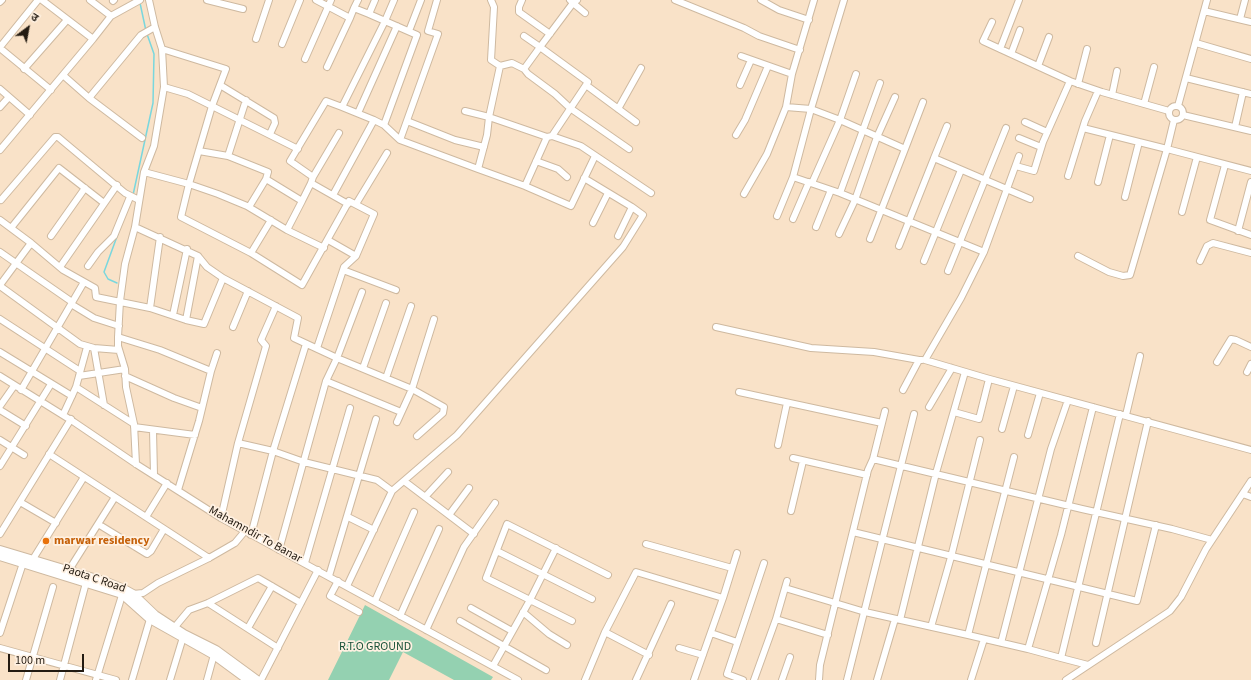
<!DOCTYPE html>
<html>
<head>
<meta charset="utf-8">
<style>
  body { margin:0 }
  #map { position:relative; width:1251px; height:680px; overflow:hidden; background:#f9e2c8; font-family:"Source Sans 3","Noto Sans Devanagari",sans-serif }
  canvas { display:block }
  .north { position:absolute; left:8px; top:8px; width:40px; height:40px; -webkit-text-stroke:3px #fff1e2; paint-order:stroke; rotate:32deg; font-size:11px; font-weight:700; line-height:16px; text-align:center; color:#231b12 }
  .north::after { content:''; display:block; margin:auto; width:14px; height:18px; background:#231b12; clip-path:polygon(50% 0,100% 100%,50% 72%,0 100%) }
  .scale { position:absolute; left:8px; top:654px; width:76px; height:18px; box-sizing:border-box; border:2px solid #231b12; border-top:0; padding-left:5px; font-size:12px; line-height:14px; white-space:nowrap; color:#231b12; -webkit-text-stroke:3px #fff1e2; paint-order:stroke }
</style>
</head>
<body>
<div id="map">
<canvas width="1251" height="680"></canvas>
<div class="north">उ</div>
<div class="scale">100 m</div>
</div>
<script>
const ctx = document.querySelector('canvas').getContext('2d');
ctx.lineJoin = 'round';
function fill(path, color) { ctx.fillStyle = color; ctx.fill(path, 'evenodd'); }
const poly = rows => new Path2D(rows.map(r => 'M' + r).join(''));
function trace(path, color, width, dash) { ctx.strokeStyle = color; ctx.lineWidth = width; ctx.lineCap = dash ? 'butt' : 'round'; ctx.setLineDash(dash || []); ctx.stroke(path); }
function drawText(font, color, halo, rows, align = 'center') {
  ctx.font = font + ' "Source Sans 3",sans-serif'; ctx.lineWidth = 3.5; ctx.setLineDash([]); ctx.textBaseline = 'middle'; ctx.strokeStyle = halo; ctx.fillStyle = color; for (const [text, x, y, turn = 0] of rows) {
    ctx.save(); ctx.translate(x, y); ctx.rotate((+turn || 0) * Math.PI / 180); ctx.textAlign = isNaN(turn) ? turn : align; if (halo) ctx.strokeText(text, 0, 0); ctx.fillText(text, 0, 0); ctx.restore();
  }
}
const green = poly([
  [365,605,493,677,491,680,454,680,403,652,389,680,328,680]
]);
const stream = poly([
  [140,3,146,31],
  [133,195,153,103,154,54,147,34],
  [117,283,108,279,104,272,119,231]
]);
const minor = poly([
  [90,0,111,16],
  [149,0,155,27,162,49,164,87,154,146,144,172,135,227,125,264,120,301,118,337,160,350,211,371,199,421,178,490],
  [207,0,243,9],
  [316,0,350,18,354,8,369,14],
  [375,0,369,14,385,21,394,0],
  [491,0,494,7,491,60,500,66,489,117,547,137,552,136,588,82,540,47,573,3,570,0],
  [522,0,519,7,519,12,550,34],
  [577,0,573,3,585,13],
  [675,0,744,28,759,36,800,50],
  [761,0,779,10,809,20],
  [814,0,792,74,786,107,811,109,793,177,840,193,984,252],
  [844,0,811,109,840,120,905,149,870,239],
  [113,1,114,0],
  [0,2,2,0],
  [354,8,358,0],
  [1204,11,1251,22],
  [1240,19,1245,0],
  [992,22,983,41,1070,81],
  [409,31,421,0],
  [93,39,111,16,140,0],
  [256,39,269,0],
  [1196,43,1251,59],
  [282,44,300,0],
  [0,47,38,0],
  [0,48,51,90],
  [162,49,226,69,212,106,189,184,218,194,247,206,287,230],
  [1000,49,1019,0],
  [1011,54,1020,30],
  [741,56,792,74],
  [305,59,331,0],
  [500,66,512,63,524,69,540,47,524,36],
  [1038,66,1049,37],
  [327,67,350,18],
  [24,69,67,20],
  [524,69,528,74,555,94,570,108,629,149],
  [64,76,89,98,142,138],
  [1186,78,1251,94],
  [1078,84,1087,49],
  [220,85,274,118,275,123,270,134],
  [586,85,636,122],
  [740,85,751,60],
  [164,87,188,94,298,149],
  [0,89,30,115],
  [1112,95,1117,71],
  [89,98,141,35,155,27],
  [246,100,228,156,268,172,266,179,302,201,287,230,324,248],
  [1144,104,1154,67],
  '1169 113a7 7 0 1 1 14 0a7 7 0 1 1-14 0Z',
  [1178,106,1207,0],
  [0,107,9,97],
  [618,109,641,68],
  [358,113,397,26],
  [1183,115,1251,131],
  [374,120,384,125,400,140,478,169,487,135,489,117,465,111],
  [407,121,455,140,484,147],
  [1025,122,1047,132],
  [1235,127,1243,92],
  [1083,128,1167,149,1174,120],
  [736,135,745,120,768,66],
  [552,136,581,146,651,193],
  [1019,138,1041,147],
  [400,140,438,34,428,31,437,0],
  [905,149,923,102],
  [0,150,93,39,42,0],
  [199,151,228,156],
  [1019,156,984,252,961,298,925,360,986,378,1251,450],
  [934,158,947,126],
  [536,161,558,169,567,177],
  [1225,165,1210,220,1251,235],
  [1016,166,1034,171,1043,142,1070,81,1102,92,1169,111],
  [478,169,525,186,571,206,595,156],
  [144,172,189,184,181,217,251,253,302,285,349,201,374,214,356,256],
  [1068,176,1085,121,1098,91],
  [313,177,339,133],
  [584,178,632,207,618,236],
  [1098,182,1110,135],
  [812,183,840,120,856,74],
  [525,186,547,137],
  [840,193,880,83],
  [744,194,767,154,786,107],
  [333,195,374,120,342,107],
  [1125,197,1139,142],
  [1,200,55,137,58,137,125,193,139,200],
  [302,201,311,183],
  [348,204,311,183,313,177,290,161,326,101,342,107,385,21,417,35,384,125],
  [356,204,387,153],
  [249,207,266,179],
  [1182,212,1197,157],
  [777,216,793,177],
  [793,219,809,182],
  [0,220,31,243,0,285],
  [593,223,608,193],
  [135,227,198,256,207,267,223,278,298,318,294,338,337,358,362,292],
  [816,227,831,190],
  [11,228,59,168,104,203],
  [1238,231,1251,182],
  [839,234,855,200,877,137,895,97],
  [51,236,85,188],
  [31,243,63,270,95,288,96,297,150,308,186,320,198,256],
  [899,246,934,158,1030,199],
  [0,252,72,302],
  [251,253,271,220],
  [1078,256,1109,272,1123,276,1130,275,1167,149,1251,171],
  [924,261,961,170],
  [1200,261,1207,246,1213,243,1251,253],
  [88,266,98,252,114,236,130,197],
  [60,267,117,185],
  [343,270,396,290],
  [948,271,1006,128],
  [0,286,80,344,94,348,119,350],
  [71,304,94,318,119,326],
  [150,308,160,237],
  [173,315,187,249],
  [0,319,80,371],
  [186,320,204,324,223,278],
  [233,327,248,291],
  [716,327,811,348,874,352,919,360],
  [118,337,118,346,125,369,126,387,134,424,136,464],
  [306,344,273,451,304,462,377,480,392,491,347,586],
  [94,348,104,405],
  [317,348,344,267,356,256,328,240],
  [0,352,72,396],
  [1217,362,1231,339,1236,340,1251,347],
  [363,368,386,303],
  [211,371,217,353],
  [1247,372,1251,364],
  [0,376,74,422,136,464,221,518,518,680],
  [79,376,125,369],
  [125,376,174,398,202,408],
  [386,378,411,306],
  [326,381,401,412],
  [76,387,134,424],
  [21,390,84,282],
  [903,390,919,360,922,360],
  [739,392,882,423],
  [0,406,14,386],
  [929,407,952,368],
  [1093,407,1061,535,1028,649,1061,658,1120,414],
  [0,410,26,426],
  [954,412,979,419,989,379],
  [63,415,76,387,87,347],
  [1126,415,1140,356],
  [397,422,412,389,434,319],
  [134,427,195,435],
  [1002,429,1014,386],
  [153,430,154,475],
  [1028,435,1040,393],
  [0,440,24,455],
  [238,443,266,346,261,340,276,306],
  [778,445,787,403],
  [49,454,209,558],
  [793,458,867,475],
  [873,459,885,411],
  [0,466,51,384],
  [404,481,474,534],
  [392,491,457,435,623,247,643,215,632,207],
  [1243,494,1251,497],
  [425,497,448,472],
  [20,502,56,523],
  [791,511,803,461],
  [449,515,469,488],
  [146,517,167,483],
  [348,517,374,530],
  [221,518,238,443,273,451,251,535],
  [98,524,147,554,151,551,164,529],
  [853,532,1137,601,1156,525],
  [0,534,71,419],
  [646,544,732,568],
  [279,550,326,381,337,358,412,389,444,407,443,413,417,436],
  [497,551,592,599],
  [33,559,84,477],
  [305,563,350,408],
  [69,570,115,497],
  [329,576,376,419],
  [338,581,330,596,359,612],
  [785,588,865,612,968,635,1014,457],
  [133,594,143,593,158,583,209,558,235,543,245,531],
  [375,601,414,512],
  [208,603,278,648],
  [471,608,512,631],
  [523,612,549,634,567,645],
  [400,616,439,529],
  [776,619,828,635],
  [900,620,936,473,965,372],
  [460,621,546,670],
  [572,621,486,578,507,524,608,575],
  [931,627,951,557,980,440],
  [174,628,189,610,208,603,258,578,301,603],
  [248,628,272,586],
  [426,630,464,547,495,503],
  [605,632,649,655],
  [0,633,24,560],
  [711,633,737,642],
  [968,635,1028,649],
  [1001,643,1051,449,1068,400],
  [1096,643,1148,421],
  [0,648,116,680],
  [679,648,703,655],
  [1061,658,1088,665],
  [493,666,530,600,556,548],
  [26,680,53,587],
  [60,680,87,579],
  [96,680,123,592],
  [132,680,150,619],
  [170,680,184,634],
  [207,680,215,651],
  [261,680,318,570],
  [585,680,605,632,636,572,723,598],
  [636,680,671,604],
  [694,680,723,598,737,553],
  [743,680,727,674,764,563],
  [754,680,776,619,787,581],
  [782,680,790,657],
  [819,680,820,665,868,470,873,459,1082,509,1172,529,1212,540],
  [847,680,914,414],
  [877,680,895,619],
  [971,680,984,639],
  [1066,680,1170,611,1181,597,1206,549,1251,481]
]);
const tertiary = poly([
  [0,550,107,582,124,589,133,594,155,615,184,634,216,650,257,680],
  [0,556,122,594,150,619,214,655,248,680]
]);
const markers = [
  [46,541,4,"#e8710a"]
];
const streetNames = [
  ["Mahamndir To Banar",255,535,29],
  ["Paota C Road",94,579,19]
];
const foodNames = [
  ["marwar residency",54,541]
];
const parkNames = [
  ["R.T.O GROUND",375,647]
];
fill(green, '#94d1b1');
trace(stream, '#79d7de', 1.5);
trace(minor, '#ceb9a0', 8);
trace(tertiary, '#ceb9a0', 10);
trace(minor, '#fff', 6);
trace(tertiary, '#fff', 8);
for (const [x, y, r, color] of markers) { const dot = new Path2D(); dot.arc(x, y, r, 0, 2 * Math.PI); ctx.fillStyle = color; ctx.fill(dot); trace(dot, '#fff1e2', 1.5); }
drawText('12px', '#231b12', '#fff1e2', streetNames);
drawText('bold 12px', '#c56008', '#fff1e2', foodNames, 'left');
drawText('12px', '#1a5239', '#fff1e2', parkNames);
</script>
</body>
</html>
